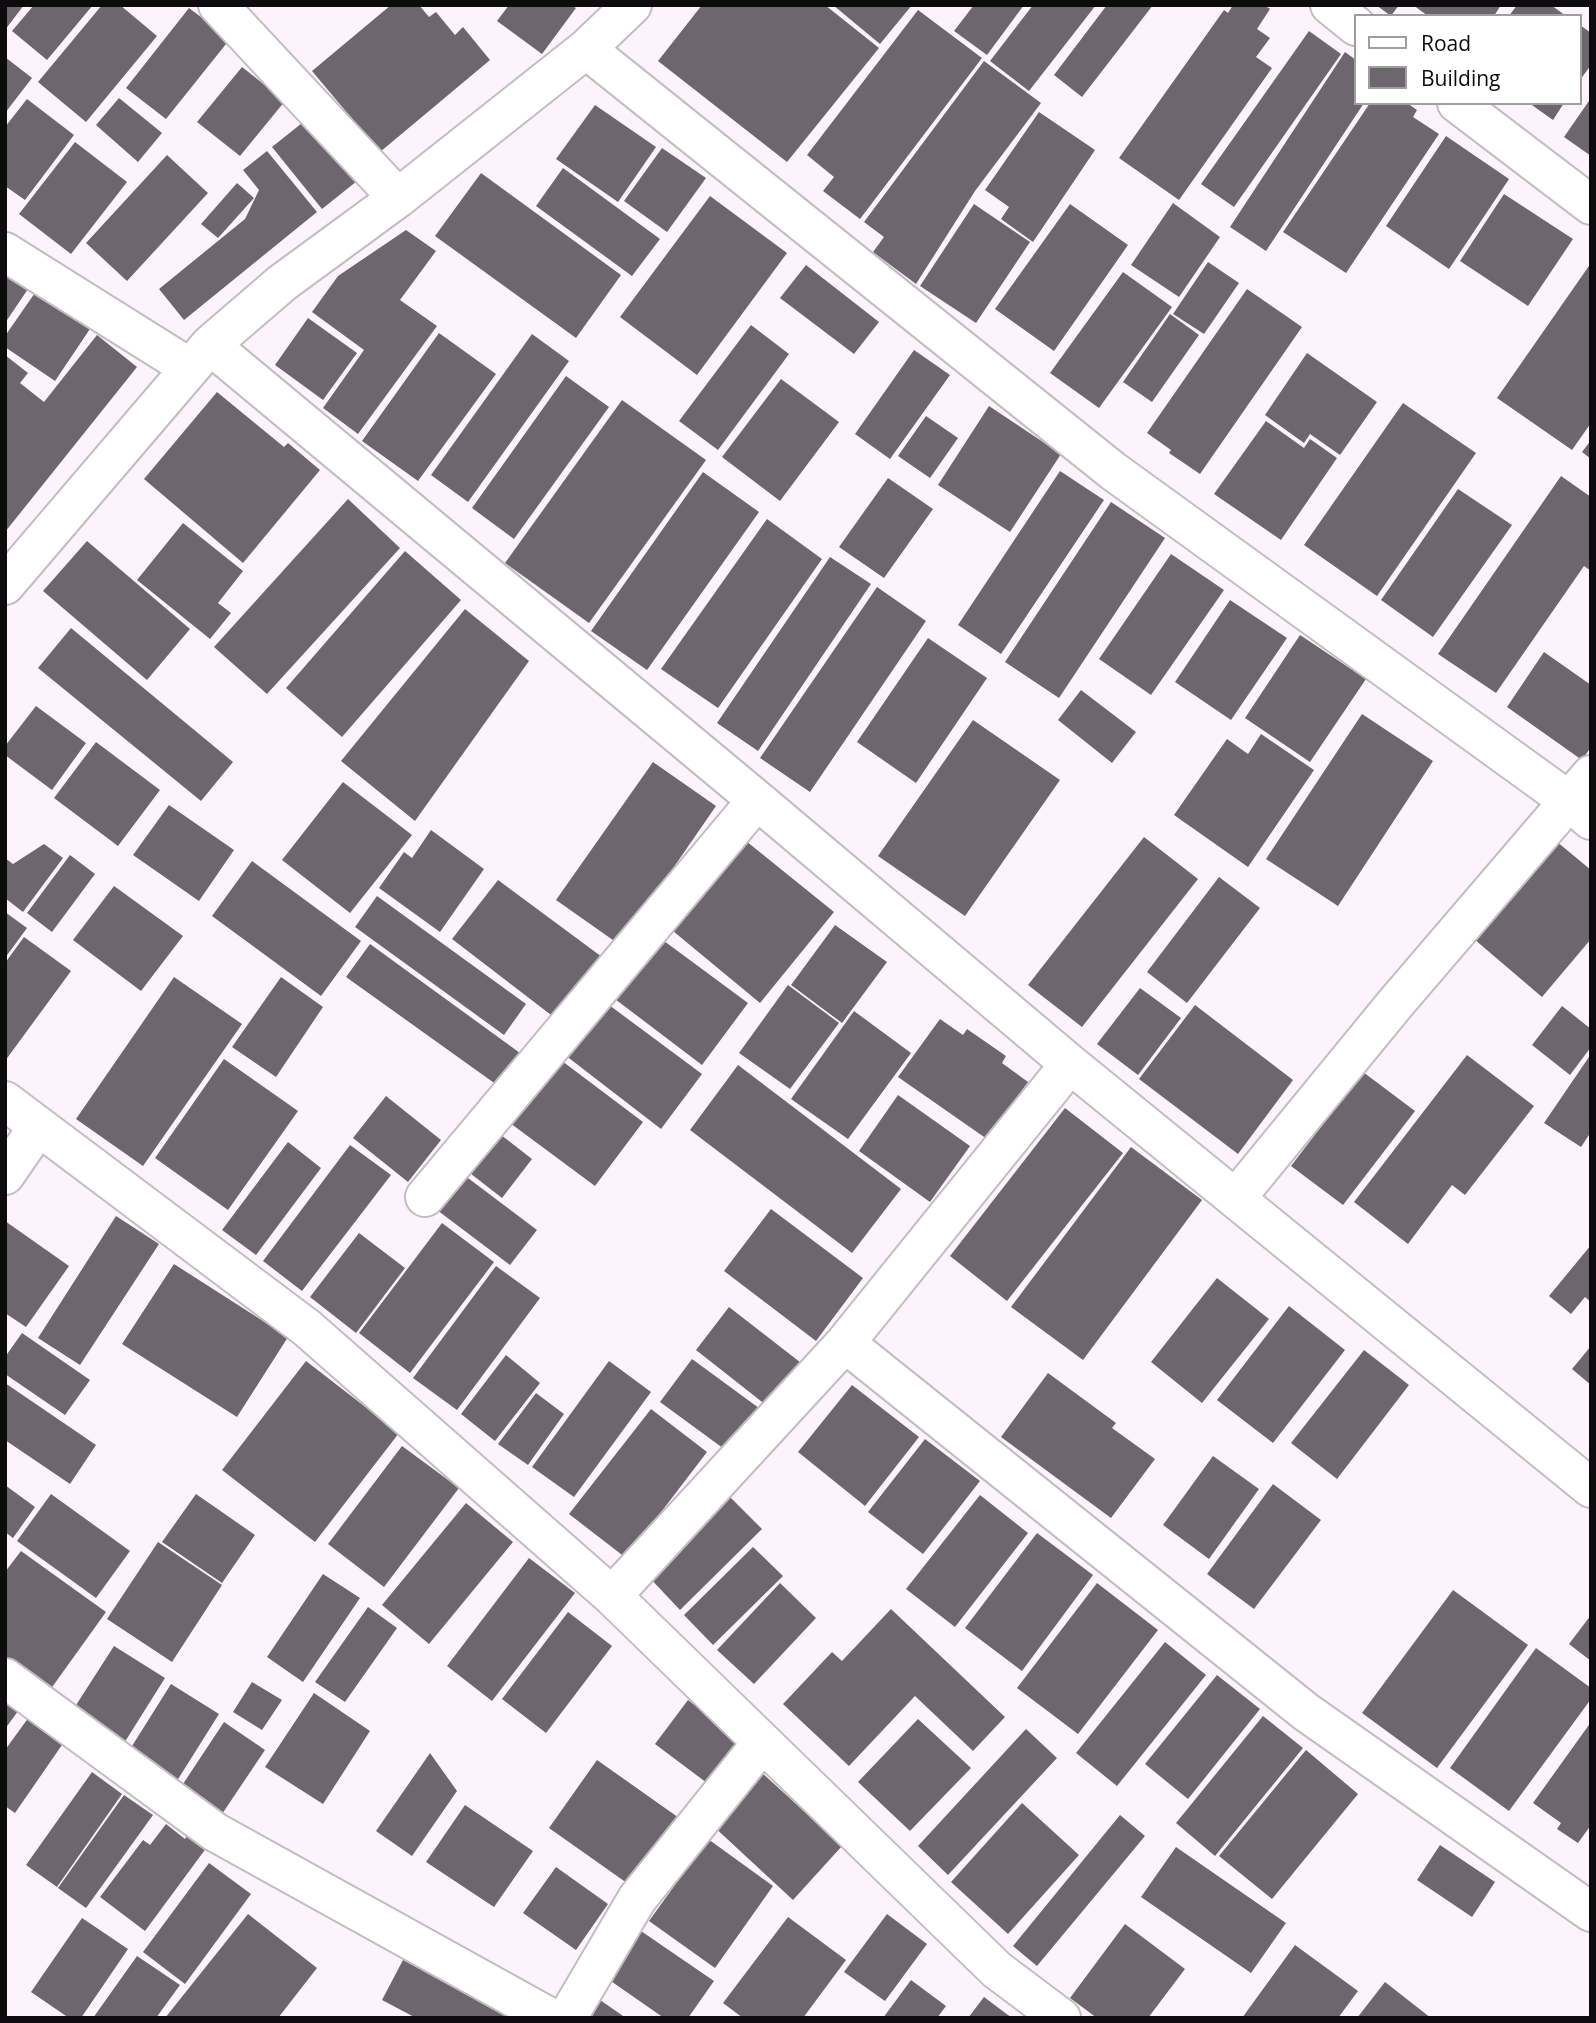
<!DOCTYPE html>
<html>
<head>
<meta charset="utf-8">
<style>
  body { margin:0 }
  #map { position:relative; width:1596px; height:2023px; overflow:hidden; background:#fcf3fc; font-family:"Open Sans",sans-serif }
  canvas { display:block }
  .frame { position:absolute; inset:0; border:7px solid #0e0b0e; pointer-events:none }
  .legend { position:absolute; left:1354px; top:14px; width:228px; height:91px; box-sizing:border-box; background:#fff; border:2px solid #9f9d9f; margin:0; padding:9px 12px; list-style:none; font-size:21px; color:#0e0b0e }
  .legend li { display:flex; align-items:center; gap:14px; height:35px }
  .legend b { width:35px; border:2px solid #9f9d9f }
</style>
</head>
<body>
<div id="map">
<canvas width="1596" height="2023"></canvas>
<div class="frame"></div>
<ul class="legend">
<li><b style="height:9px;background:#fff"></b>Road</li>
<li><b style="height:19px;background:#6e666e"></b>Building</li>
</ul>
</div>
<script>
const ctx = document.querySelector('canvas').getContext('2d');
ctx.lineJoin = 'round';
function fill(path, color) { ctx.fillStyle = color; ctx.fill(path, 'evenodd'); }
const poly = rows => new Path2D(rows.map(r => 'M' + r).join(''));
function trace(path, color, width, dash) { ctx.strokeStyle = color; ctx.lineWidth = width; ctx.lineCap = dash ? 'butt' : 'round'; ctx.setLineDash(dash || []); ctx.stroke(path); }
const building = poly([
  [5,5,24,5,5,30],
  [34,5,93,5,47,60,12,31],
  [102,5,120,5,157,36,86,122,38,82],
  [391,5,419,5,429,17,436,12,455,35,463,27,490,60,380,152,312,71],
  [509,5,571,5,576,8,542,54,497,21],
  [702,5,825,5,879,48,787,162,658,61],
  [833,5,912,5,880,44],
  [974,5,1024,5,987,55,954,31],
  [1033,5,1096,5,1029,91,990,61],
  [1107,5,1153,5,1082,97,1054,75],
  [1233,5,1264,5,1270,9,1257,29,1270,38,1256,57,1272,68,1179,200,1119,158,1224,10,1228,13],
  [1376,5,1399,5,1391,16],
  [1413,5,1501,5,1494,16,1428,16],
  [1517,5,1551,5,1566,16,1509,16],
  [189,8,230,39,166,119,126,88],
  [918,10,982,58,860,219,823,191,834,177,807,155],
  [1580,25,1591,33,1591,65,1580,80],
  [1309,31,1341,54,1234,207,1201,184],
  [1345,52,1356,60,1356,103,1364,103,1266,251,1230,227],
  [5,57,32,78,5,113],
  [984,61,1041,103,975,191,916,284,873,252,884,237,864,222],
  [242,67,285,101,240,156,197,122],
  [119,98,162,133,138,162,96,125],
  [1591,98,1591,156,1564,137],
  [27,99,74,135,25,200,5,186,5,127],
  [1370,103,1407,103,1417,110,1413,117,1439,134,1346,273,1283,232],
  [1529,103,1564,103,1553,120],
  [595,105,656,147,618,202,556,159],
  [1039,112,1095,150,1033,242,1001,219,1009,207,985,190],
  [307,119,357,181,322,209,272,147],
  [1446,136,1509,179,1449,269,1386,226],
  [75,142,127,182,71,254,19,214],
  [662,148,706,178,667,232,624,201],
  [267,151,317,212,184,320,159,289,245,219,259,190,243,170],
  [167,155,208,193,127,281,86,243],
  [563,168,660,239,632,276,536,206],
  [481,173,621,275,576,338,435,236],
  [237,183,254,198,218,238,201,224],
  [1504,194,1573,239,1528,306,1460,261],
  [710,196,787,253,697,375,620,317],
  [1173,203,1220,237,1179,297,1131,265],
  [974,204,1030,242,976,323,920,286],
  [1070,204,1128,245,1054,351,995,309],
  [406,230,436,251,400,300,437,326,358,434,323,408,364,350,312,312,338,276],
  [1208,262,1239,283,1204,334,1173,314],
  [1591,263,1591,423,1572,450,1497,398],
  [806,265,879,322,854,354,780,298],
  [1123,272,1172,307,1099,408,1050,373],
  [5,274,28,289,5,323],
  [39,287,94,323,55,381,5,347,5,336],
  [1247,289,1302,327,1200,474,1169,453,1171,450,1147,433],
  [1170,314,1199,335,1152,402,1123,382],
  [308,318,357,353,323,400,275,365],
  [751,325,789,354,718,450,679,421],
  [439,333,496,374,418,481,362,441],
  [532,334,569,361,468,502,431,475],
  [97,335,137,367,5,532,5,355,28,373,20,383,44,402],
  [914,350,950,375,890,459,855,434],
  [1307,353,1377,402,1340,455,1310,434,1304,443,1265,415],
  [566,376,609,407,514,539,472,508],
  [781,379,839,422,780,501,722,457],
  [217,392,284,447,288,443,320,470,243,563,144,479],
  [622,400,706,460,589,623,505,563],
  [1403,403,1476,453,1377,596,1304,545],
  [989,406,1061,454,1010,532,938,485],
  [926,416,958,438,930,478,898,456],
  [1266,421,1304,448,1310,439,1337,458,1281,540,1214,494],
  [1591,440,1591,459,1582,452],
  [1060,471,1104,500,1001,654,958,625],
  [703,472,759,512,647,670,591,631],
  [1561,476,1591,497,1591,571,1584,566,1496,693,1438,654],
  [888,478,933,509,884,578,839,547],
  [1458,489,1512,525,1433,637,1381,600],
  [348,499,400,548,267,694,214,647],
  [1111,502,1165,538,1059,698,1005,662],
  [767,519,822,559,718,708,661,669],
  [183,523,243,571,218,603,231,613,210,639,137,580],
  [87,541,190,629,147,680,43,591],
  [405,551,461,600,342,737,286,688],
  [1171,554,1224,590,1151,695,1099,659],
  [830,557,871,584,758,751,717,723],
  [877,587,926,621,810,792,760,758],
  [1230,600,1287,638,1231,720,1175,682],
  [465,609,529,661,415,821,341,761],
  [71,628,233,762,201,801,38,668],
  [1300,635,1366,679,1310,762,1245,718],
  [928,638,987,678,916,783,857,742],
  [1544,652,1591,685,1591,747,1582,760,1507,707],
  [1081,690,1136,732,1112,763,1058,720],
  [36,706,86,743,52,790,5,755,5,746],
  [1362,714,1433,761,1338,906,1266,859],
  [973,720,1060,780,965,916,878,856],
  [1261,734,1314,770,1248,867,1174,815,1227,739,1248,754],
  [96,742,160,790,118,846,54,798],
  [653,762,716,806,620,945,556,900],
  [343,782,412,835,350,913,282,860],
  [169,805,234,850,199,901,133,855],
  [431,830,484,869,440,932,379,888,404,852,412,858],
  [1144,837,1198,879,1082,1027,1028,985],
  [746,841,834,912,760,1003,673,931],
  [1556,841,1591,870,1591,939,1542,997,1474,939],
  [44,844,63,858,23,912,5,898,5,858,13,864],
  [70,855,95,874,52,932,27,913],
  [252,861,361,941,321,996,212,916],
  [1219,877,1260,908,1187,1003,1147,972],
  [498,880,602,957,555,1018,452,939],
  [114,886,183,936,141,991,73,940],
  [377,896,526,1004,504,1035,355,927],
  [5,912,27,928,5,958],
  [835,925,887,962,842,1023,791,985],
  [24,937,71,971,5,1061,5,963],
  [660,938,748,1003,702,1065,615,999],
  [370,944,520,1053,497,1085,346,977],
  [174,977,242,1024,143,1166,76,1119],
  [281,977,323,1007,276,1077,232,1047],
  [788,985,839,1023,790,1089,739,1053],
  [1140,988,1181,1018,1138,1075,1097,1044],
  [605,1002,702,1074,661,1129,565,1055],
  [1195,1005,1293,1080,1238,1154,1139,1079],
  [1562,1006,1591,1029,1591,1047,1570,1075,1532,1045],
  [854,1011,911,1053,848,1139,791,1099],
  [940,1019,963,1035,967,1029,1006,1056,1002,1063,1028,1082,987,1139,898,1077],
  [1591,1054,1591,1132,1581,1147,1544,1123],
  [1467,1055,1534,1106,1465,1195,1452,1185,1408,1244,1354,1202],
  [558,1058,643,1122,595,1186,510,1123],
  [224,1059,298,1111,228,1210,155,1158],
  [738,1065,901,1189,852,1253,690,1130],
  [1363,1072,1415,1111,1343,1205,1291,1166],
  [898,1095,970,1146,930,1202,859,1151],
  [386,1096,441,1140,408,1182,353,1138],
  [1065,1108,1123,1153,1007,1301,950,1256],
  [496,1131,532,1159,502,1198,466,1170],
  [288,1142,321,1168,256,1255,222,1230],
  [350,1145,391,1175,302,1291,263,1261],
  [1131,1147,1202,1200,1083,1360,1011,1307],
  [460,1172,537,1230,510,1265,433,1207],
  [771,1209,863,1278,816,1341,724,1271],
  [116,1216,159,1244,80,1365,38,1338],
  [5,1221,69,1266,26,1327,5,1313],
  [442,1223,494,1262,410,1373,359,1333],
  [359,1233,405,1268,356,1333,310,1297],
  [1591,1245,1591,1302,1585,1297,1571,1314,1549,1296],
  [174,1264,288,1337,237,1417,122,1344],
  [496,1266,540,1298,457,1410,413,1378],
  [1217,1278,1269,1319,1202,1403,1151,1362],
  [1289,1306,1345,1350,1273,1443,1217,1400],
  [729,1307,805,1366,771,1409,696,1350],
  [22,1333,90,1380,65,1415,5,1374,5,1357],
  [1591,1346,1591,1385,1572,1369],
  [1364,1350,1409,1385,1337,1479,1291,1443],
  [506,1355,540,1383,495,1441,461,1414],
  [692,1359,763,1411,731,1454,660,1402],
  [306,1361,399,1433,315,1542,222,1470],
  [609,1361,651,1392,574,1497,532,1467],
  [1048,1373,1116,1423,1112,1428,1155,1459,1111,1518,1001,1437],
  [5,1383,96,1445,70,1484,5,1440],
  [852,1385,919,1437,865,1506,798,1452],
  [536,1393,564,1414,528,1465,498,1444],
  [651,1409,707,1452,626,1558,569,1514],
  [925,1439,980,1481,923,1554,868,1512],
  [402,1446,459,1488,384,1587,328,1544],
  [1213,1456,1259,1489,1209,1559,1163,1525],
  [1273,1484,1321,1520,1254,1609,1207,1574],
  [5,1485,35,1507,13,1538,5,1532],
  [51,1494,130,1551,96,1598,17,1541],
  [196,1494,255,1535,222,1583,162,1542],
  [727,1494,762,1529,680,1610,647,1575],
  [980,1495,1028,1533,955,1627,906,1589],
  [466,1503,513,1542,429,1644,382,1605],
  [1037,1533,1093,1575,1022,1671,965,1628],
  [158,1542,222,1585,172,1662,107,1619],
  [753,1547,783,1576,713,1645,684,1615],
  [21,1551,106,1612,50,1690,5,1658,5,1572],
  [529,1558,575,1593,492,1701,447,1666],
  [323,1574,360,1598,303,1682,267,1657],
  [780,1583,816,1618,754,1684,717,1650],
  [1097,1583,1158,1630,1078,1734,1017,1688],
  [1453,1590,1528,1645,1437,1768,1362,1713],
  [368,1607,397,1628,345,1702,315,1682],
  [891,1609,1005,1717,973,1751,915,1696,849,1766,783,1704,832,1652,842,1661],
  [568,1612,612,1646,546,1733,502,1699],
  [1591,1615,1591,1661,1569,1644],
  [1165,1642,1206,1675,1117,1786,1076,1753],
  [114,1646,165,1678,121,1748,69,1716],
  [1536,1648,1591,1688,1591,1699,1509,1811,1450,1768],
  [1217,1675,1260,1709,1188,1799,1145,1764],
  [252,1682,282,1700,262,1730,233,1712],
  [171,1684,219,1714,175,1784,127,1754],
  [314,1693,370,1731,323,1804,265,1767],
  [5,1695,21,1707,5,1729],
  [688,1700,744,1742,711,1786,655,1744],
  [1263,1716,1303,1748,1215,1856,1176,1823],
  [29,1717,64,1742,15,1813,5,1806,5,1750],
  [918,1719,971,1768,910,1831,858,1782],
  [224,1722,265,1750,220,1817,179,1790],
  [1591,1722,1591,1825,1578,1843,1557,1829,1561,1823,1533,1803],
  [1026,1729,1057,1758,948,1875,918,1846],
  [1306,1750,1358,1794,1272,1899,1219,1856],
  [430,1753,457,1791,412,1856,376,1831],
  [597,1760,682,1820,634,1888,549,1828],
  [760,1771,842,1846,793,1900,711,1824],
  [92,1772,122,1794,57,1887,26,1865],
  [124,1795,153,1815,86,1908,58,1888],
  [1022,1803,1079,1855,1008,1934,951,1882],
  [465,1805,533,1851,494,1907,426,1862],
  [1120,1815,1145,1836,1037,1966,1013,1946],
  [166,1824,185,1839,188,1834,207,1847,145,1931,100,1897,143,1840,150,1845],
  [708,1839,773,1886,715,1968,649,1921],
  [1440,1845,1495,1882,1472,1917,1417,1880],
  [1176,1847,1286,1923,1251,1973,1141,1897],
  [209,1863,251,1894,185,1984,143,1952],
  [556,1867,608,1904,576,1950,523,1913],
  [248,1914,317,1968,278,2018,165,2018],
  [887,1914,927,1944,885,2001,844,1972],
  [788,1917,846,1960,803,2018,743,2018,723,2003],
  [82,1918,128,1949,81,2018,69,2018,31,1992],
  [1125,1924,1185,1969,1148,2018,1097,2018,1070,1998],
  [638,1929,714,1981,688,2018,664,2018,605,1977],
  [1295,1945,1358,1991,1338,2018,1242,2018],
  [137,1956,180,1985,156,2018,93,2018],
  [403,1960,510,2018,416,2018,382,2000],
  [911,1980,946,2006,937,2018,883,2018],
  [1385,1982,1431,2018,1357,2018],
  [984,1997,1012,2018,968,2018],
  [600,2000,626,2018,588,2018]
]);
const minor = poly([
  [218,5,398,198],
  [1330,5,1356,26],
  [586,49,1113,471,1569,801,1591,820],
  [1457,103,1591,205],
  [5,252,190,368],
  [210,345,757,800,1070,1064,1591,1488],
  [5,585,210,345,282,283,398,198,586,49,632,5],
  [5,1101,307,1328,612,1596,997,1970,1061,2018],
  [5,1175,38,1127],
  [425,1197,757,800],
  [1236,1198,1395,1004,1591,775],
  [845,1343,1306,1712,1591,1912],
  [612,1596,845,1343,1070,1064],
  [5,1678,215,1832,551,2018],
  [567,2018,637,1899,762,1743]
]);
fill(building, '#6e666e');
trace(minor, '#c4bbc4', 42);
trace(minor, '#fff', 38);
</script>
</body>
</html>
